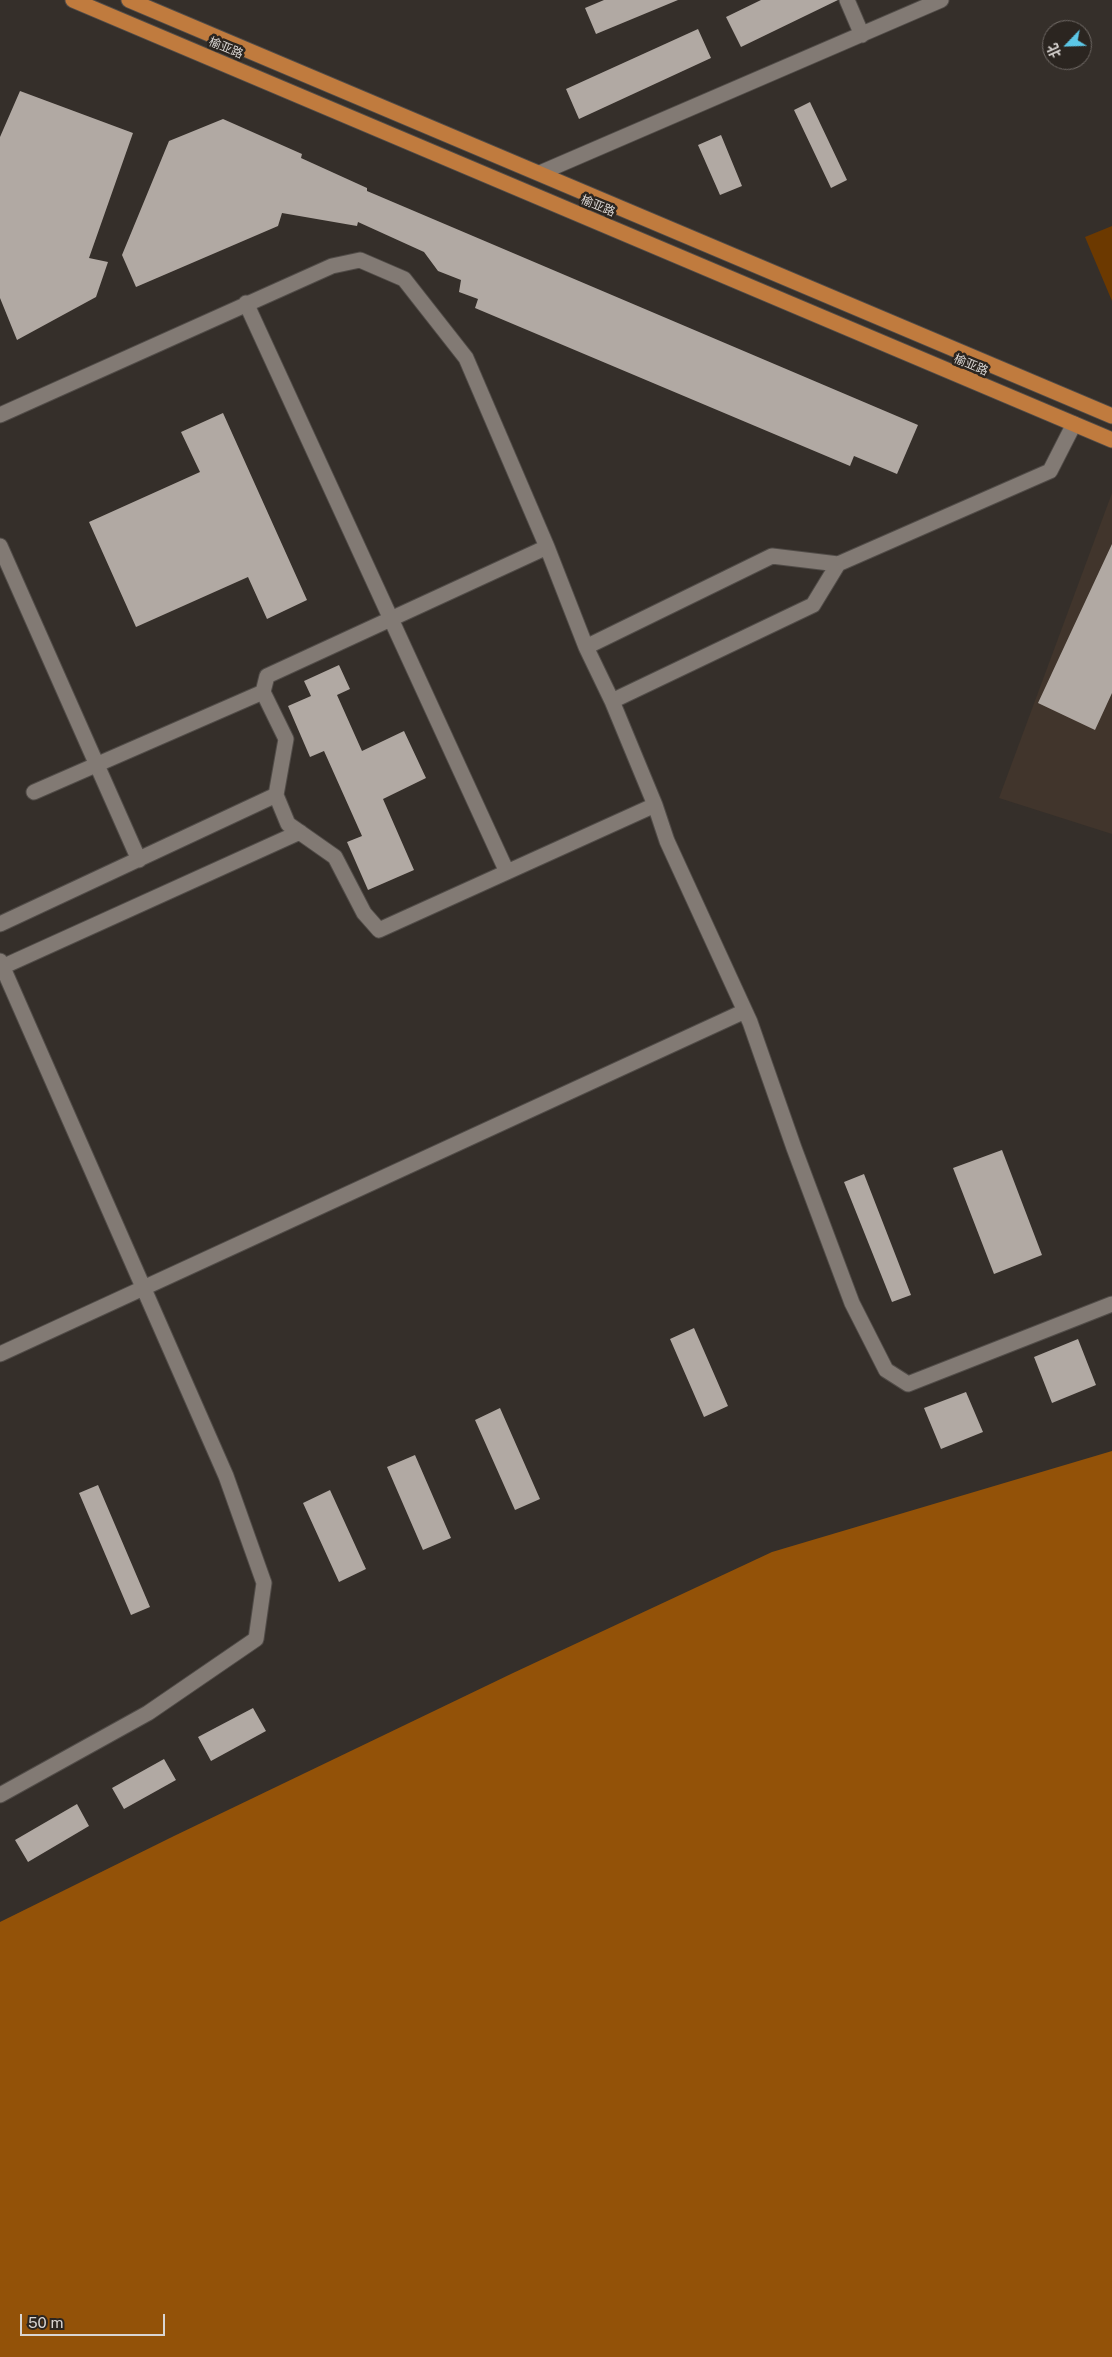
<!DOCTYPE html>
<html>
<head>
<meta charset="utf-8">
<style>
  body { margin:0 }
  #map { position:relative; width:1112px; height:2357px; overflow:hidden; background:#352f2a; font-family:"Public Sans","Noto Sans SC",sans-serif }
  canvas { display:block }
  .north { position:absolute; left:1042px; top:20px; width:50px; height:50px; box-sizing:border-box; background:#2b2520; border:1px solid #716b67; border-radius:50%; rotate:246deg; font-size:14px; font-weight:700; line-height:20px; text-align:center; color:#d9d5d2 }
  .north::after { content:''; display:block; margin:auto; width:18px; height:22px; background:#5cc7e7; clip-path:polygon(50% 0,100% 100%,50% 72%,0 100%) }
  .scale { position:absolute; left:20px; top:2314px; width:145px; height:22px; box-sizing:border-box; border:2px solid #d9d5d2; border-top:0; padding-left:6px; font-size:15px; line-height:18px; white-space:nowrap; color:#d9d5d2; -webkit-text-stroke:4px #2b2520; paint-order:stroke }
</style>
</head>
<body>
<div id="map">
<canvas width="1112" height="2357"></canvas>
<div class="north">北</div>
<div class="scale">50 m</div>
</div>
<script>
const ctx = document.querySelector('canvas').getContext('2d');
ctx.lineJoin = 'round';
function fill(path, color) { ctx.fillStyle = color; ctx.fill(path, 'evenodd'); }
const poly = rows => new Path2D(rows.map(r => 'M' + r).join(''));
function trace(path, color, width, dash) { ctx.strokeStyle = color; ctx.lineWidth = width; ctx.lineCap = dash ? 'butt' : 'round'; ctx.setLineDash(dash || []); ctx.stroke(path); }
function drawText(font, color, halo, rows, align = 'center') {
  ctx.font = font + ' "Public Sans","Noto Sans SC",sans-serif'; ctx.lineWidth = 5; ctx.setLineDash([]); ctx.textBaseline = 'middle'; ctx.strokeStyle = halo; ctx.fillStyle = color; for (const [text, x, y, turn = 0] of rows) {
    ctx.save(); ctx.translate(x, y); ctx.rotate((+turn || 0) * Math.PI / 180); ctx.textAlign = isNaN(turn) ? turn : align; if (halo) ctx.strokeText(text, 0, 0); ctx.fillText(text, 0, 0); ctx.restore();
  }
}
const built = poly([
  [1112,493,1112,834,999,798]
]);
const green = poly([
  [1112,226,1112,301,1085,237]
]);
const forest = poly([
  [1112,1451,1112,2357,0,2357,0,1922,174,1836,513,1673,772,1552]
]);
const building = poly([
  [604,0,678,0,596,34,585,8],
  [761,0,838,0,741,47,726,17],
  [698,29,711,58,579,119,566,89],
  [20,91,133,133,89,258,108,262,96,297,17,340,0,298,0,137],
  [810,102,847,180,831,188,794,110],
  [223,119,302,154,301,158,367,188,367,191,918,425,897,474,854,456,850,466,475,308,478,299,459,292,461,280,438,271,424,252,358,222,357,226,282,213,278,226,136,287,122,255,169,141],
  [721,135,742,186,720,195,698,145],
  [223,413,307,600,267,619,248,577,136,627,89,522,200,472,181,432],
  [1112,544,1112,693,1095,730,1038,703],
  [339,665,350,689,337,695,362,751,404,731,426,778,383,799,414,870,368,890,347,842,362,836,324,751,310,757,288,706,311,696,304,681],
  [1002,1150,1042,1255,994,1274,953,1168],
  [864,1174,911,1295,892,1302,844,1182],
  [694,1328,728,1406,704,1417,670,1339],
  [1078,1339,1096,1385,1052,1403,1034,1357],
  [966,1392,983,1432,941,1449,924,1408],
  [500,1408,540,1499,515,1510,475,1420],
  [415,1455,451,1538,423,1550,387,1467],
  [98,1485,150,1607,131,1615,79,1493],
  [330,1490,366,1569,339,1582,303,1503],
  [253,1708,266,1731,211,1761,198,1737],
  [164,1759,176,1780,124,1809,112,1788],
  [77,1804,89,1826,28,1862,15,1840]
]);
const minor = poly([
  [847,0,862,35],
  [540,173,941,0],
  [246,303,507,872],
  [0,415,332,266,360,260,404,279,466,358,547,547,586,647,612,701,655,805,667,841,750,1022,794,1148,852,1303,886,1370,908,1384,1112,1304],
  [0,546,139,860],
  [547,547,267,676,263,692,286,739,276,795,288,824,335,857,364,913,379,930,655,805],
  [586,647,772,556,838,564,1050,471,1074,424],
  [612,701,813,605,838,564],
  [34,792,263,692],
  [0,924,276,795],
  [0,961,226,1476,264,1583,256,1639,148,1713,0,1795],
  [0,968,300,832],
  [0,1354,745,1011]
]);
const highway = poly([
  [73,0,1112,440],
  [129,0,1112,416]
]);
const streetNames = [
  ["榆亚路",226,48,23],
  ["榆亚路",598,206,23],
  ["榆亚路",971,365,23]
];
fill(built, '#41352c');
fill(green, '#6c3900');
fill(forest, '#935208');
fill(building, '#b1a9a3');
trace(minor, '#514c48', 17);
trace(highway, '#514c48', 17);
trace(minor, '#827a74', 15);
trace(highway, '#c07b3e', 15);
drawText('12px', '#d9d5d2', '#2b2520', streetNames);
</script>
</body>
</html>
